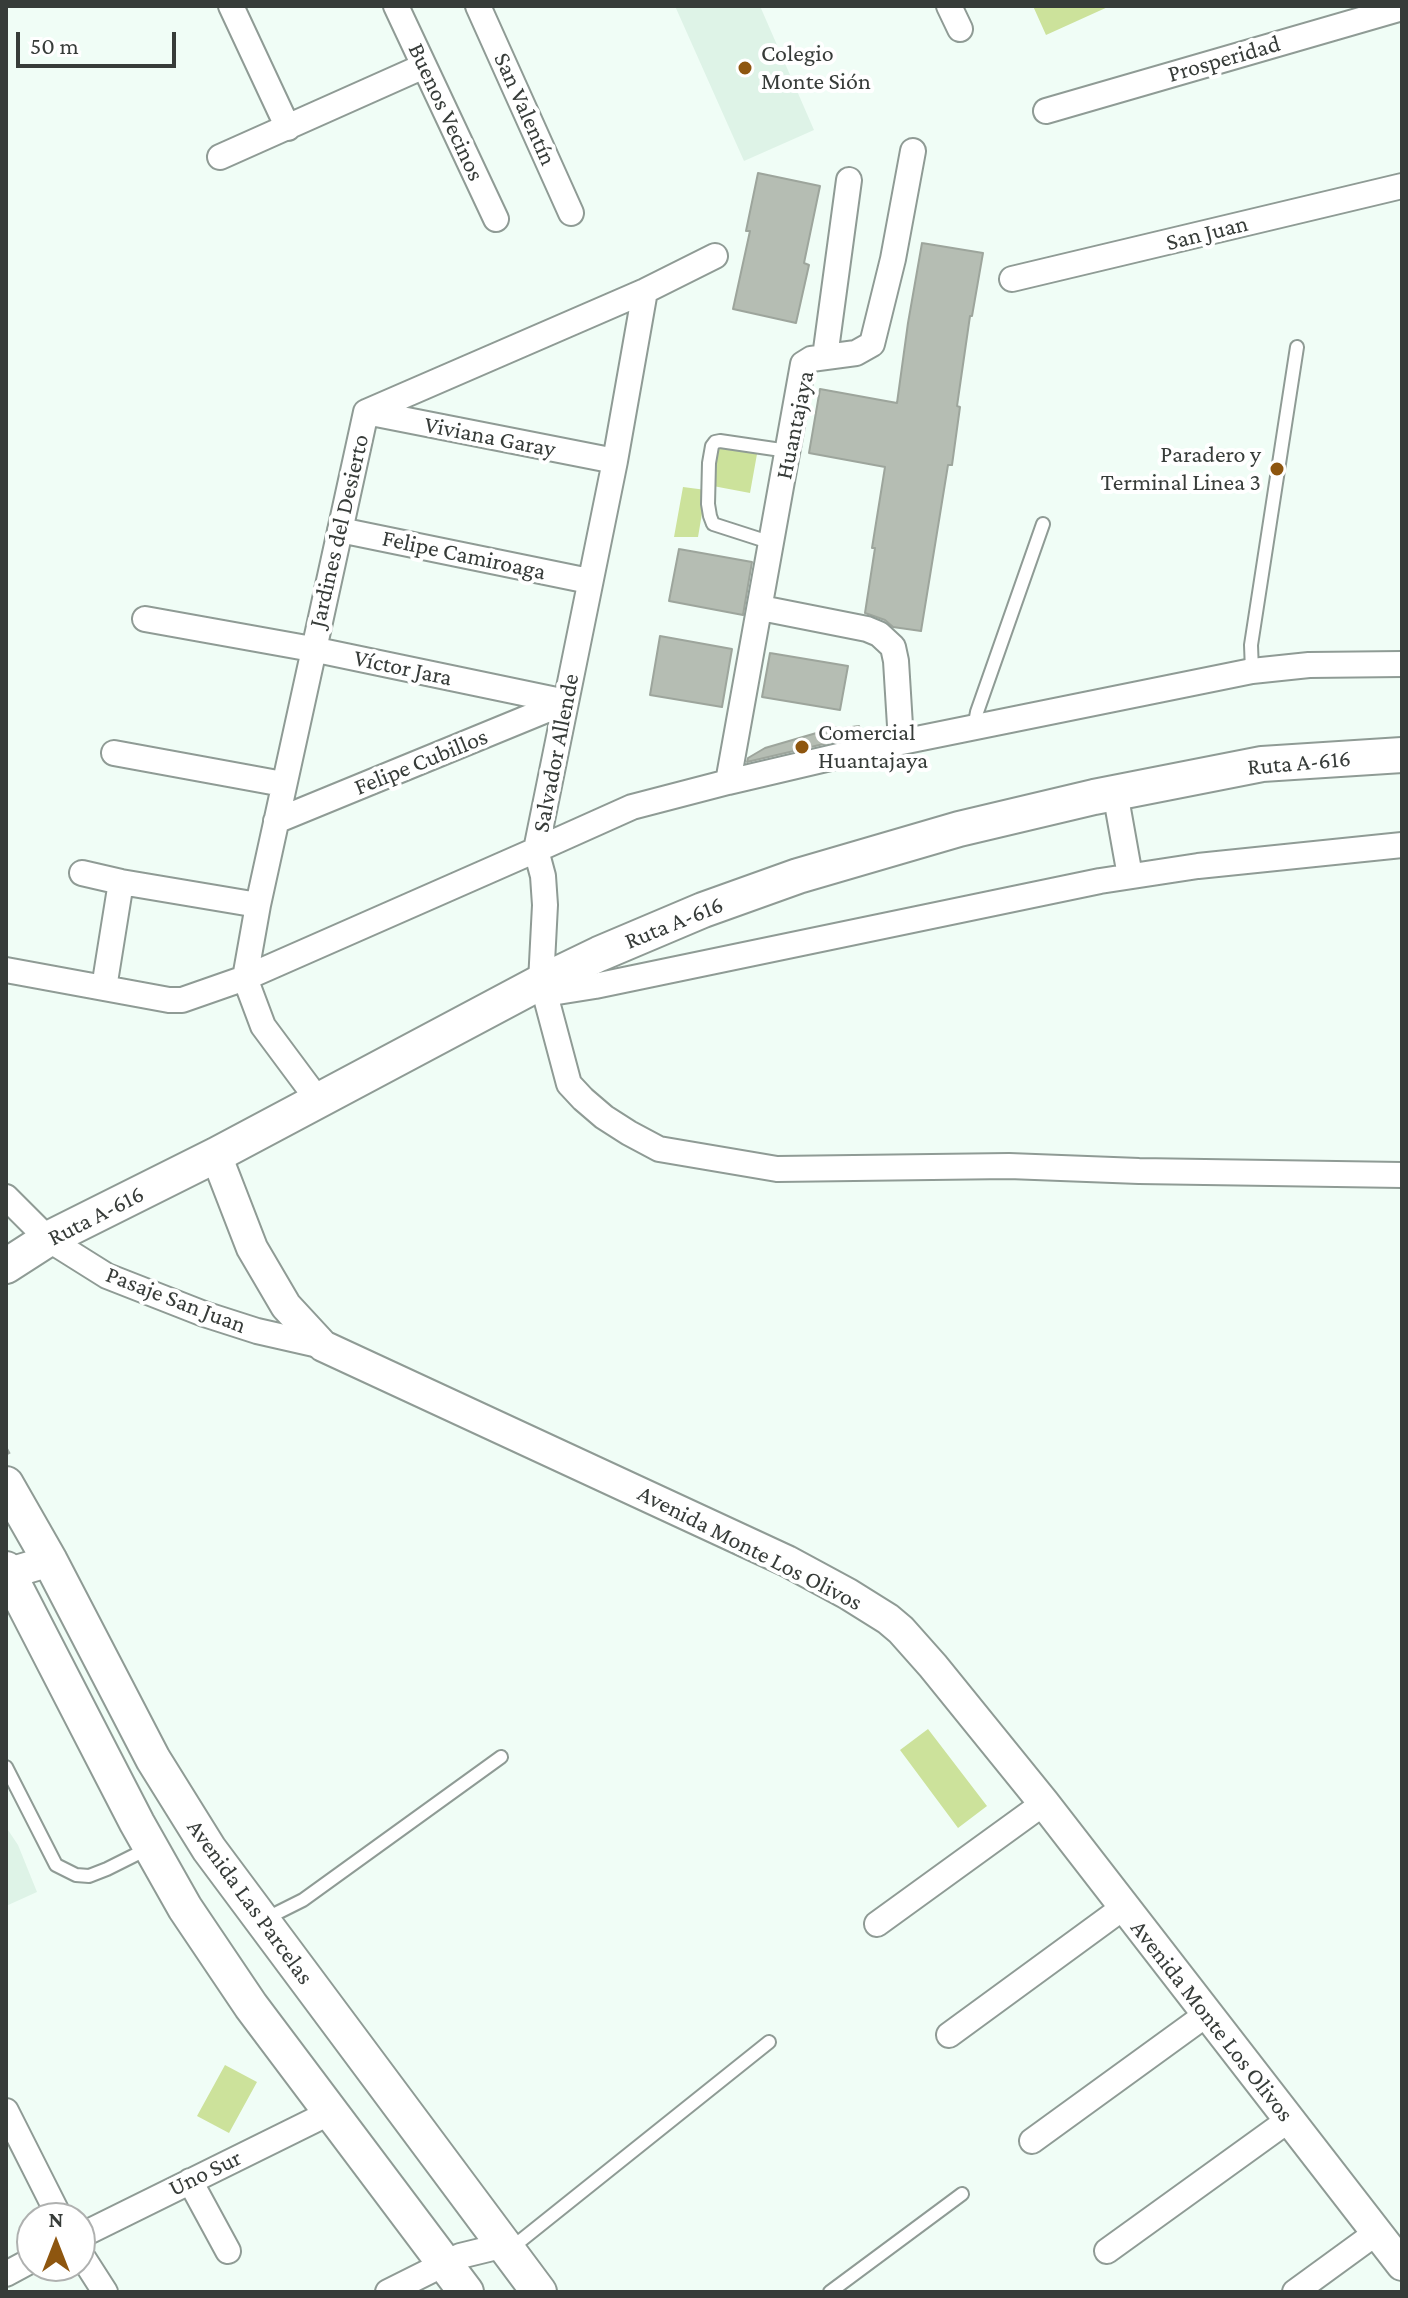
<!DOCTYPE html>
<html>
<head>
<meta charset="utf-8">
<style>
  body { margin:0 }
  #map { position:relative; width:1408px; height:2298px; overflow:hidden; background:#f0fdf6; font-family:"Crimson Pro",serif }
  canvas { display:block }
  .frame { position:absolute; inset:0; border:8px solid #373c39; pointer-events:none }
  .north { position:absolute; left:16px; top:2202px; width:80px; height:80px; box-sizing:border-box; background:#fff; border:2px solid #afb1b0; border-radius:50%; rotate:0deg; font-size:22px; font-weight:700; line-height:32px; text-align:center; color:#373c39 }
  .north::after { content:''; display:block; margin:auto; width:28px; height:36px; background:#8e560f; clip-path:polygon(50% 0,100% 100%,50% 72%,0 100%) }
  .scale { position:absolute; left:16px; top:32px; width:160px; height:36px; box-sizing:border-box; border:4px solid #373c39; border-top:0; padding-left:10px; font-size:24px; line-height:28px; white-space:nowrap; color:#373c39; -webkit-text-stroke:6px #fff; paint-order:stroke }
</style>
</head>
<body>
<div id="map">
<canvas width="1408" height="2298"></canvas>
<div class="frame"></div>
<div class="north">N</div>
<div class="scale">50 m</div>
</div>
<script>
const ctx = document.querySelector('canvas').getContext('2d');
ctx.lineJoin = 'round';
function fill(path, color) { ctx.fillStyle = color; ctx.fill(path, 'evenodd'); }
const poly = rows => new Path2D(rows.map(r => 'M' + r).join(''));
function trace(path, color, width, dash) { ctx.strokeStyle = color; ctx.lineWidth = width; ctx.lineCap = dash ? 'butt' : 'round'; ctx.setLineDash(dash || []); ctx.stroke(path); }
function drawText(font, color, halo, rows, align = 'center') {
  ctx.font = font + ' "Crimson Pro",serif'; ctx.lineWidth = 8; ctx.setLineDash([]); ctx.textBaseline = 'middle'; ctx.strokeStyle = halo; ctx.fillStyle = color; for (const [text, x, y, turn = 0] of rows) {
    ctx.save(); ctx.translate(x, y); ctx.rotate((+turn || 0) * Math.PI / 180); ctx.textAlign = isNaN(turn) ? turn : align; if (halo) ctx.strokeText(text, 0, 0); ctx.fillText(text, 0, 0); ctx.restore();
  }
}
const built = poly([
  [675,6,760,6,814,130,744,161],
  [6,1827,18,1845,37,1892,6,1906]
]);
const green = poly([
  [1033,6,1110,6,1046,35],
  [717,447,757,454,750,493,713,486],
  [683,487,706,490,698,537,674,537],
  [928,1729,987,1806,958,1828,900,1750],
  [225,2065,257,2082,229,2133,197,2116]
]);
const building = poly([
  [758,173,820,186,804,263,809,265,796,323,733,309,750,231,746,231,758,173],
  [922,243,983,253,972,316,970,316,957,406,960,407,952,465,948,465,921,631,893,627,885,620,865,613,875,548,872,548,885,467,809,453,820,389,897,403,908,323,922,243],
  [679,549,752,562,743,615,669,601,679,549],
  [660,636,732,649,722,707,650,695,660,636],
  [770,653,848,666,840,710,762,697,770,653],
  [859,726,862,735,747,762,748,758,765,748,837,727,837,729,859,726]
]);
const path = poly([
  [6,1449,11,1458]
]);
const service = poly([
  [772,543,713,524,710,516,708,504,709,463,712,446,715,442,720,441,788,451],
  [1252,671,1251,645,1297,347],
  [974,728,977,712,1043,524],
  [6,1767,56,1865,76,1875,89,1876,107,1869,147,1849],
  [265,1919,303,1900,501,1757],
  [509,2250,769,2042],
  [830,2292,962,2194]
]);
const minor = poly([
  [231,6,288,128],
  [396,6,496,219],
  [478,6,571,213],
  [949,6,960,29],
  [1046,111,1402,8],
  [220,157,424,66],
  [1012,279,1402,186],
  [825,357,849,180],
  [366,412,615,461],
  [340,530,589,581],
  [761,608,867,629,879,634,893,647,896,661,901,742],
  [145,619,312,649,566,702],
  [1402,664,1309,665,1252,671,877,747,728,782,632,807,536,850,543,876,545,905,541,982,545,994,595,986,1100,881,1198,866,1402,845],
  [114,753,283,784],
  [728,782,803,364,811,359,856,353,872,344,893,259,913,151],
  [1115,792,1130,876],
  [276,821,566,702],
  [82,873,121,882,258,905],
  [6,970,169,1000,182,1000,245,978,536,850,615,461,645,291],
  [104,988,121,882],
  [545,994,569,1084,583,1099,604,1117,629,1133,659,1149,777,1169,1009,1166,1139,1171,1402,1175],
  [318,1100,263,1026,245,978,258,905,366,412,645,291,715,256],
  [6,1197,48,1239,107,1276,204,1314,257,1331,323,1346],
  [877,1924,1044,1803],
  [949,2035,1124,1907],
  [6,2111,60,2218],
  [1032,2141,1207,2014],
  [190,2181,228,2251],
  [80,2236,331,2112],
  [1107,2251,1290,2119],
  [80,2253,105,2292],
  [6,2274,32,2260],
  [388,2292,460,2256,505,2245],
  [1295,2292,1376,2233]
]);
const tertiary = poly([
  [216,1155,252,1248,286,1306,323,1346,787,1561,848,1594,888,1619,901,1630,933,1666,1044,1803,1402,2265],
  [6,1574,50,1561]
]);
const secondary = poly([
  [6,1266,48,1239,216,1155,541,982,599,954,703,910,798,876,959,829,1094,797,1262,764,1402,755],
  [6,1484,50,1561,153,1759,209,1849,539,2292],
  [6,1569,137,1823,185,1908,251,2006,466,2292]
]);
const markers = [
  [745,68,8,"#8e560f"],
  [1277,469,8,"#8e560f"],
  [802,747,8,"#8e560f"]
];
const poiNames = [
  ["Colegio",761,54],
  ["Monte Sión",761,82],
  ["Paradero y",1261,455,"right"],
  ["Terminal Linea 3",1261,483,"right"],
  ["Comercial",818,733],
  ["Huantajaya",818,761]
];
const streetNames = [
  ["Prosperidad",1224,59,-16],
  ["San Valentín",525,109,66],
  ["Buenos Vecinos",446,112,65],
  ["San Juan",1207,233,-14],
  ["Huantajaya",795,425,-78],
  ["Viviana Garay",490,437,11],
  ["Jardines del Desierto",339,531,-77],
  ["Felipe Camiroaga",464,555,12],
  ["Víctor Jara",403,668,12],
  ["Salvador Allende",556,753,-79],
  ["Felipe Cubillos",421,762,-22],
  ["Ruta A-616",1299,763,-5],
  ["Ruta A-616",674,923,-22],
  ["Ruta A-616",96,1216,-27],
  ["Pasaje San Juan",176,1300,21],
  ["Avenida Monte Los Olivos",750,1548,27],
  ["Avenida Las Parcelas",250,1902,54],
  ["Avenida Monte Los Olivos",1212,2021,52],
  ["Uno Sur",205,2173,-26]
];
fill(built, '#def3e7');
fill(green, '#cce29b');
fill(building, '#b5bdb3');
trace(building, '#9da59c', 2);
trace(service, '#8f9b95', 16);
trace(minor, '#8f9b95', 28);
trace(tertiary, '#8f9b95', 34);
trace(secondary, '#8f9b95', 38);
trace(path, '#a5afa9', 4, [6, 6]);
trace(service, '#fff', 12);
trace(minor, '#fff', 24);
trace(tertiary, '#fff', 30);
trace(secondary, '#fff', 34);
for (const [x, y, r, color] of markers) { const dot = new Path2D(); dot.arc(x, y, r, 0, 2 * Math.PI); ctx.fillStyle = color; ctx.fill(dot); trace(dot, '#fff', 3); }
drawText('24px', '#373c39', '#fff', poiNames, 'left');
drawText('24px', '#373c39', '#fff', streetNames);
</script>
</body>
</html>
